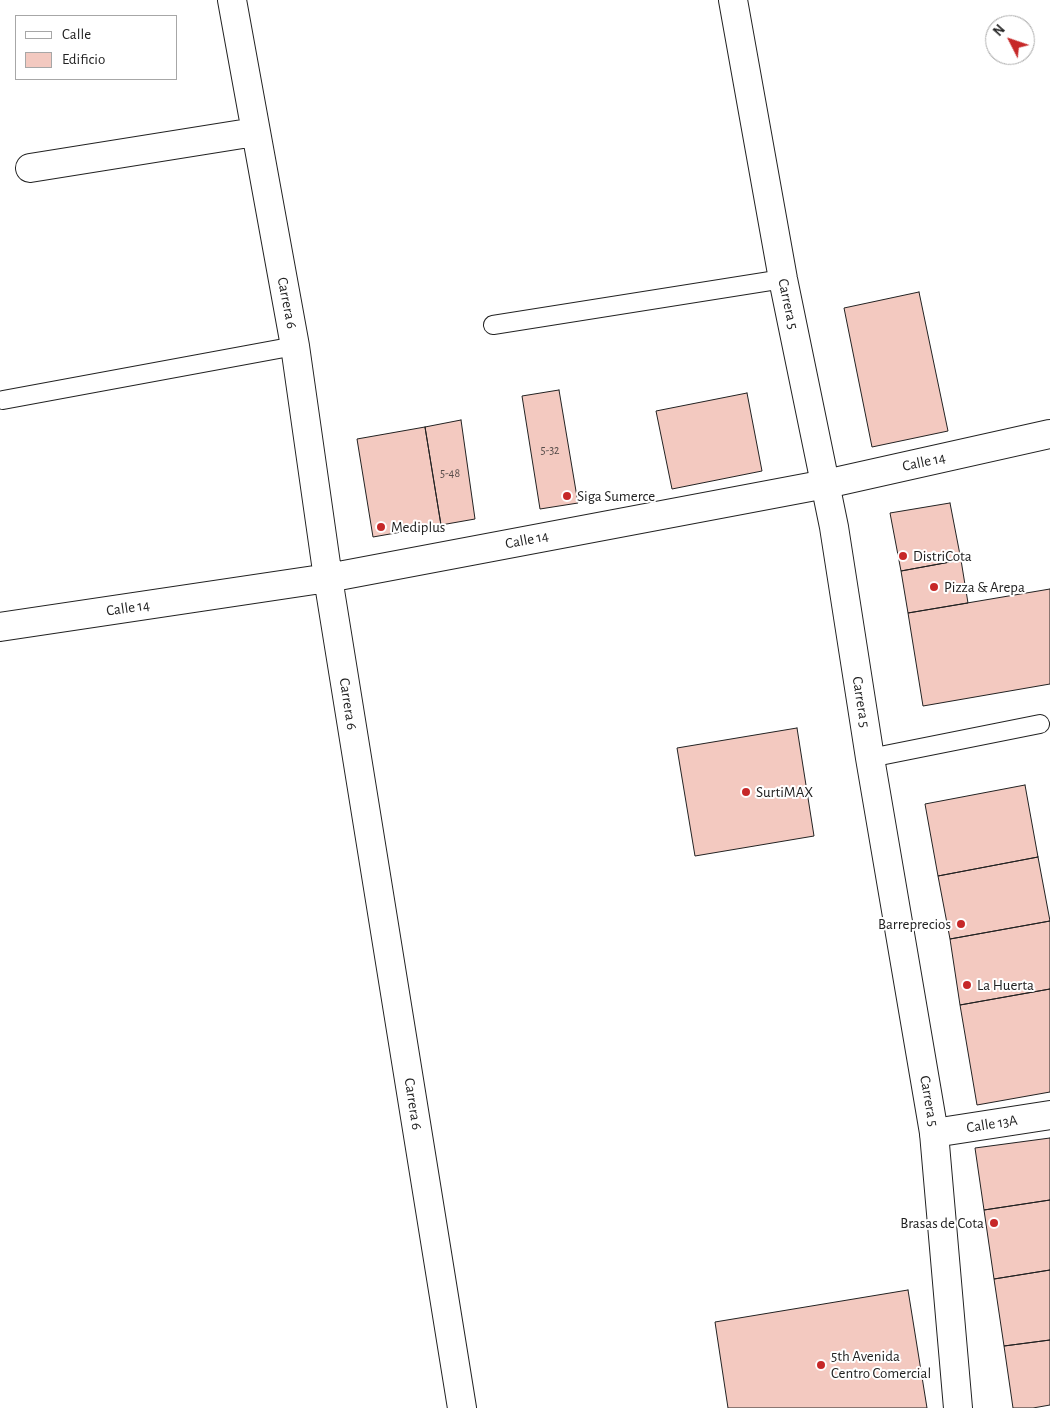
<!DOCTYPE html>
<html>
<head>
<meta charset="utf-8">
<style>
  body { margin:0 }
  #map { position:relative; width:1050px; height:1408px; overflow:hidden; background:#fff; font-family:"Alegreya Sans",sans-serif }
  canvas { display:block }
  .legend { position:absolute; left:15px; top:15px; width:162px; height:65px; box-sizing:border-box; background:#fff; border:1px solid #a7a7a7; margin:0; padding:6px 9px; list-style:none; font-size:15px; color:#222 }
  .legend li { display:flex; align-items:center; gap:10px; height:25px }
  .legend b { width:25px; border:1px solid #a7a7a7 }
  .north { position:absolute; left:985px; top:15px; width:50px; height:50px; box-sizing:border-box; background:#fff; border:1px solid #a7a7a7; border-radius:50%; rotate:311deg; font-size:14px; font-weight:700; line-height:20px; text-align:center; color:#222 }
  .north::after { content:''; display:block; margin:auto; width:18px; height:22px; background:#c62828; clip-path:polygon(50% 0,100% 100%,50% 72%,0 100%) }
</style>
</head>
<body>
<div id="map">
<canvas width="1050" height="1408"></canvas>
<ul class="legend">
<li><b style="height:6px;background:#fff"></b>Calle</li>
<li><b style="height:14px;background:#f3c9c0"></b>Edificio</li>
</ul>
<div class="north">N</div>
</div>
<script>
const ctx = document.querySelector('canvas').getContext('2d');
ctx.lineJoin = 'round';
function fill(path, color) { ctx.fillStyle = color; ctx.fill(path, 'evenodd'); }
const poly = rows => new Path2D(rows.map(r => 'M' + r).join(''));
function trace(path, color, width, dash) { ctx.strokeStyle = color; ctx.lineWidth = width; ctx.lineCap = dash ? 'butt' : 'round'; ctx.setLineDash(dash || []); ctx.stroke(path); }
function drawText(font, color, halo, rows, align = 'center') {
  ctx.font = font + ' "Alegreya Sans",sans-serif'; ctx.lineWidth = 4; ctx.setLineDash([]); ctx.textBaseline = 'middle'; ctx.strokeStyle = halo; ctx.fillStyle = color; for (const [text, x, y, turn = 0] of rows) {
    ctx.save(); ctx.translate(x, y); ctx.rotate((+turn || 0) * Math.PI / 180); ctx.textAlign = isNaN(turn) ? turn : align; if (halo) ctx.strokeText(text, 0, 0); ctx.fillText(text, 0, 0); ctx.restore();
  }
}
const building = poly([
  [919,292,948,431,872,447,844,308,919,292],
  [559,390,578,503,540,509,522,396,559,390],
  [747,393,762,471,672,489,656,411,747,393],
  [461,420,475,519,441,525,425,427,461,420],
  [425,427,441,525,373,537,357,439,425,427],
  [950,503,961,560,901,571,890,513,950,503],
  [961,560,968,603,908,613,901,571,961,560],
  [1050,589,1050,684,923,706,908,613,1050,589],
  [797,728,814,836,695,856,677,748,797,728],
  [1025,785,1038,857,938,876,925,804,1025,785],
  [1038,857,1050,921,950,939,938,876,1038,857],
  [1050,921,1050,989,960,1005,950,939,1050,921],
  [1050,989,1050,1092,977,1105,960,1005,1050,989],
  [1050,1138,1050,1200,984,1210,975,1148,1050,1138],
  [1050,1200,1050,1270,994,1279,984,1210,1050,1200],
  [1050,1270,1050,1340,1004,1346,994,1279,1050,1270],
  [908,1290,927,1408,728,1408,715,1322,908,1290],
  [1050,1340,1050,1405,1033,1408,1013,1408,1004,1346,1050,1340]
]);
const lane = poly([
  [493,325,783,279],
  [3,400,295,346],
  [870,758,1040,724]
]);
const street = poly([
  [232,0,295,346,328,578,462,1408],
  [30,168,255,132],
  [0,627,328,578,826,484,1050,434],
  [934,1133,1050,1115]
]);
const secondary = poly([
  [733,0,783,279,834,527,870,758,934,1133,958,1408]
]);
const markers = [
  [567,496,5,"#c62828"],
  [381,527,5,"#c62828"],
  [903,556,5,"#c62828"],
  [934,587,5,"#c62828"],
  [746,792,5,"#c62828"],
  [961,924,5,"#c62828"],
  [967,985,5,"#c62828"],
  [994,1223,5,"#c62828"],
  [821,1365,5,"#c62828"]
];
const numberNames = [
  ["5-32",550,450],
  ["5-48",450,473]
];
const streetNames = [
  ["Carrera 6",287,303,79],
  ["Carrera 5",788,304,78],
  ["Calle 14",924,462,-12],
  ["Calle 14",527,540,-11],
  ["Calle 14",128,608,-8],
  ["Carrera 5",861,702,81],
  ["Carrera 6",348,704,81],
  ["Carrera 5",929,1101,80],
  ["Carrera 6",413,1104,81],
  ["Calle 13A",992,1124,-9]
];
const poiNames = [
  ["Siga Sumerce",577,496],
  ["Mediplus",391,527],
  ["DistriCota",913,556],
  ["Pizza & Arepa",944,587],
  ["SurtiMAX",756,792],
  ["Barreprecios",951,924,"right"],
  ["La Huerta",977,985],
  ["Brasas de Cota",984,1223,"right"],
  ["5th Avenida",831,1356],
  ["Centro Comercial",831,1373]
];
fill(building, '#f3c9c0');
trace(building, '#222', 1);
trace(lane, '#222', 20);
trace(street, '#222', 30);
trace(secondary, '#222', 30);
trace(lane, '#fff', 18);
trace(street, '#fff', 28);
trace(secondary, '#fff', 28);
for (const [x, y, r, color] of markers) { const dot = new Path2D(); dot.arc(x, y, r, 0, 2 * Math.PI); ctx.fillStyle = color; ctx.fill(dot); trace(dot, '#fff', 2); }
drawText('12px', '#564c4a', null, numberNames);
drawText('15px', '#222', '#fff', streetNames);
drawText('15px', '#222', '#fff', poiNames, 'left');
</script>
</body>
</html>
